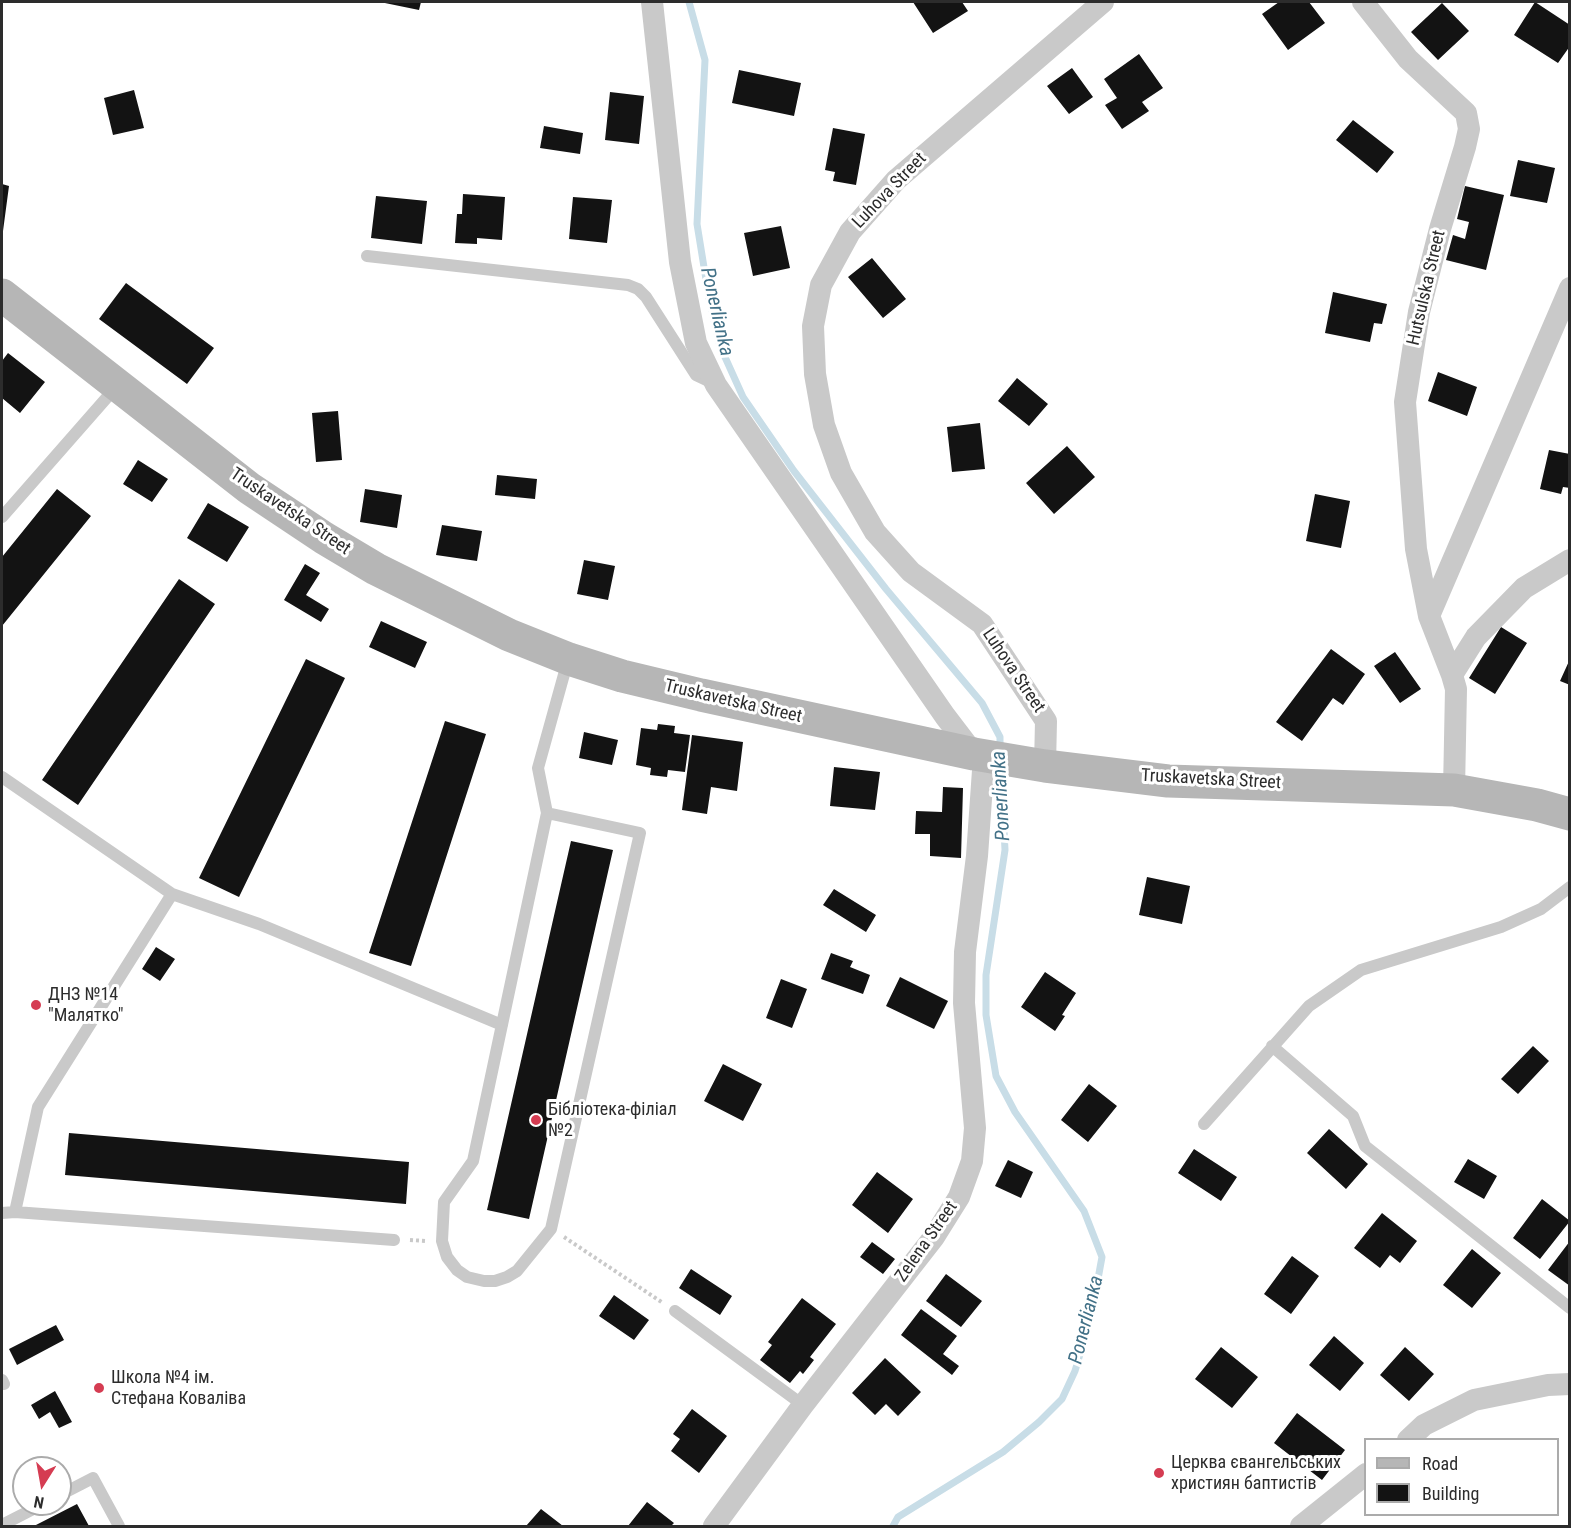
<!DOCTYPE html>
<html>
<head>
<meta charset="utf-8">
<style>
  body { margin:0 }
  #map { position:relative; width:1571px; height:1528px; overflow:hidden; background:#fff; font-family:"Roboto Condensed",sans-serif }
  canvas { display:block }
  .frame { position:absolute; inset:0; border:3px solid #2c2c2c; pointer-events:none }
  .legend { position:absolute; left:1364px; top:1438px; width:195px; height:78px; box-sizing:border-box; background:#fff; border:2px solid #ababab; margin:0; padding:8px 10px; list-style:none; font-size:18px; color:#2c2c2c }
  .legend li { display:flex; align-items:center; gap:12px; height:30px }
  .legend b { width:30px; border:2px solid #ababab }
  .north { position:absolute; left:12px; top:1456px; width:60px; height:60px; box-sizing:border-box; background:#fff; border:2px solid #ababab; border-radius:50%; rotate:191deg; font-size:16px; font-weight:700; line-height:24px; text-align:center; color:#2c2c2c }
  .north::after { content:''; display:block; margin:auto; width:21px; height:27px; background:#d53c52; clip-path:polygon(50% 0,100% 100%,50% 72%,0 100%) }
</style>
</head>
<body>
<div id="map">
<canvas width="1571" height="1528"></canvas>
<div class="frame"></div>
<ul class="legend">
<li><b style="height:8px;background:#b6b6b6"></b>Road</li>
<li><b style="height:16px;background:#131313"></b>Building</li>
</ul>
<div class="north">N</div>
</div>
<script>
const ctx = document.querySelector('canvas').getContext('2d');
ctx.lineJoin = 'round';
const poly = rows => new Path2D(rows.map(r => 'M' + r).join(''));
function trace(path, color, width, dash) { ctx.strokeStyle = color; ctx.lineWidth = width; ctx.lineCap = dash ? 'butt' : 'round'; ctx.setLineDash(dash || []); ctx.stroke(path); }
function fill(path, color) { ctx.fillStyle = color; ctx.fill(path, 'evenodd'); }
function drawText(font, color, halo, rows, align = 'center') {
  ctx.font = font + ' "Roboto Condensed",sans-serif'; ctx.lineWidth = 6; ctx.setLineDash([]); ctx.textBaseline = 'middle'; ctx.strokeStyle = halo; ctx.fillStyle = color; for (const [text, x, y, turn = 0] of rows) {
    ctx.save(); ctx.translate(x, y); ctx.rotate((+turn || 0) * Math.PI / 180); ctx.textAlign = isNaN(turn) ? turn : align; if (halo) ctx.strokeText(text, 0, 0); ctx.fillText(text, 0, 0); ctx.restore();
  }
}
const stream = poly([
  [689,2,705,60,697,224,709,298,720,346,743,397,794,471,886,589,982,703,1000,737,1000,749],
  [893,1526,898,1517,1003,1452,1039,1422,1062,1399,1075,1371,1091,1317,1102,1257,1084,1211,1015,1112,996,1076,986,1015,986,975,1005,850,1001,769]
]);
const building = poly([
  [380,2,421,2,419,10],
  [913,2,962,2,968,11,933,33],
  [1279,2,1309,2,1325,23,1288,50,1262,14],
  [1535,2,1570,25,1570,46,1558,63,1514,35],
  [1442,3,1469,31,1438,60,1411,32],
  [1139,54,1163,88,1142,102,1149,111,1122,129,1105,105,1117,98,1104,79],
  [1072,68,1093,97,1069,114,1047,86],
  [739,70,801,83,794,116,732,103],
  [134,90,144,128,113,135,104,98],
  [610,92,644,96,639,144,605,140],
  [1353,120,1394,152,1377,173,1336,140],
  [544,126,583,133,580,154,540,148],
  [833,128,865,134,856,185,833,181,835,172,825,170],
  [1518,160,1555,168,1547,203,1510,196],
  [2,184,9,186,3,231,2,231],
  [1465,186,1504,195,1486,270,1446,260,1453,235,1465,239,1469,222,1457,219],
  [463,194,505,197,502,240,477,238,477,244,455,243,457,214,462,214],
  [376,196,427,201,422,244,371,238],
  [573,197,612,200,607,243,569,239],
  [781,226,790,268,753,276,744,233],
  [872,258,906,299,883,318,848,277],
  [126,283,214,348,187,384,99,319],
  [1333,292,1387,304,1382,324,1374,323,1370,342,1325,333],
  [8,353,45,382,20,413,2,398,2,361],
  [1438,372,1477,387,1467,416,1428,401],
  [1017,378,1048,404,1029,426,998,401],
  [338,411,342,460,316,462,312,413],
  [980,423,985,469,952,472,947,427],
  [1067,446,1095,477,1054,514,1026,483],
  [1549,450,1570,454,1570,488,1563,487,1561,494,1540,489],
  [138,460,168,479,152,502,123,484],
  [497,475,537,479,535,499,495,495],
  [57,489,91,516,2,626,2,557],
  [365,489,402,495,397,528,360,522],
  [1315,494,1350,501,1341,548,1306,541],
  [208,503,249,527,227,562,187,538],
  [442,525,482,531,477,561,436,555],
  [584,560,615,566,608,600,577,594],
  [305,564,320,573,306,595,329,609,321,622,284,600],
  [179,579,215,604,78,805,42,780],
  [381,621,427,642,415,668,369,647],
  [1501,627,1527,643,1495,694,1469,678],
  [1331,649,1365,674,1343,705,1333,698,1302,741,1276,722],
  [1395,652,1421,689,1400,703,1374,666],
  [306,659,345,678,239,897,199,878],
  [1570,659,1570,685,1560,681],
  [445,721,486,734,411,966,369,953],
  [658,724,675,726,674,733,690,735,685,772,668,770,667,777,650,775,651,768,636,765,641,728,657,730],
  [584,732,618,740,612,765,579,758],
  [692,735,743,742,737,791,711,787,707,814,682,810],
  [834,767,880,772,875,810,830,806],
  [943,787,963,788,961,858,930,856,930,834,915,834,916,811,942,812],
  [571,841,613,850,529,1219,487,1210],
  [1147,877,1190,886,1182,924,1139,915],
  [834,889,876,915,866,932,823,905],
  [156,947,175,959,160,981,142,969],
  [831,953,853,961,850,967,870,975,863,994,821,979],
  [1045,972,1076,993,1062,1015,1065,1016,1055,1031,1021,1007],
  [900,977,948,1001,934,1029,886,1006],
  [781,979,807,989,792,1028,766,1018],
  [1533,1046,1549,1061,1518,1094,1501,1079],
  [723,1064,762,1084,743,1121,704,1101],
  [1089,1084,1117,1106,1088,1142,1061,1120],
  [1329,1129,1368,1164,1346,1189,1307,1153],
  [69,1133,409,1162,406,1204,65,1175],
  [1194,1149,1237,1177,1221,1201,1178,1173],
  [1468,1159,1497,1176,1484,1199,1454,1182],
  [1008,1160,1033,1172,1021,1198,995,1186],
  [877,1172,913,1199,888,1233,852,1205],
  [1542,1199,1570,1221,1540,1259,1513,1238],
  [1382,1213,1417,1241,1400,1263,1390,1255,1380,1268,1354,1248],
  [1570,1241,1570,1286,1548,1270],
  [872,1242,895,1259,883,1274,860,1257],
  [1472,1249,1501,1273,1472,1308,1443,1285],
  [1292,1256,1319,1276,1291,1314,1264,1294],
  [691,1269,732,1296,720,1315,679,1288],
  [946,1274,982,1301,961,1327,926,1301],
  [614,1295,649,1320,634,1340,599,1316],
  [802,1298,836,1324,810,1357,814,1360,803,1374,800,1371,790,1383,760,1360,772,1345,768,1342],
  [921,1309,957,1336,943,1354,959,1366,952,1375,901,1335],
  [56,1325,64,1340,17,1365,9,1349],
  [1334,1336,1364,1363,1340,1391,1309,1365],
  [1221,1347,1258,1377,1232,1408,1195,1379],
  [1405,1347,1434,1374,1409,1401,1380,1375],
  [885,1358,921,1392,898,1416,886,1404,875,1415,852,1393],
  [55,1391,72,1422,59,1428,50,1412,39,1419,31,1405],
  [692,1409,727,1436,699,1473,671,1451,680,1439,673,1434],
  [1297,1413,1345,1450,1322,1480,1274,1443],
  [647,1502,674,1523,671,1526,628,1526],
  [77,1504,89,1526,34,1526],
  [541,1509,563,1526,526,1526]
]);
const path = poly([
  [564,1237,663,1303],
  [410,1240,426,1241]
]);
const lane = poly([
  [367,256,628,285,638,289,646,297,696,375,713,383],
  [2,517,117,386],
  [2,777,172,894,259,924,502,1025],
  [547,813,640,833,551,1229,517,1271,507,1277,495,1281,484,1281,467,1277,457,1270,447,1257,442,1241,444,1202,473,1161,547,813,538,768,568,660],
  [1272,1046,1353,1116,1365,1146,1570,1308],
  [1204,1124,1309,1006,1361,970,1501,927,1541,909,1570,887],
  [15,1212,38,1107,172,894],
  [2,1213,15,1212,394,1240],
  [675,1311,803,1405],
  [2,1380,4,1384],
  [60,1495,93,1478,119,1526],
  [2,1525,43,1504]
]);
const street = poly([
  [652,2,680,262,696,343,716,385,945,716,974,754],
  [1363,2,1408,59,1466,113,1469,129,1465,147,1440,229,1419,312,1405,402,1416,549,1429,616,1452,675,1456,689,1454,790],
  [1429,616,1570,288],
  [1452,675,1476,637,1524,588,1570,560],
  [1045,766,1046,721,982,624,911,572,875,532,841,473,824,425,815,374,813,326,821,285,850,232,896,180,1103,2],
  [1408,1440,1424,1425,1474,1400,1548,1385,1570,1384],
  [714,1526,803,1405,934,1237,959,1197,972,1161,975,1128,964,1003,965,952,977,856,984,756],
  [1301,1526,1366,1474]
]);
const secondary = poly([
  [2,295,249,488,324,538,376,569,509,635,569,659,622,676,701,695,974,754,1045,766,1168,781,1454,790,1537,805,1570,814]
]);
const markers = [
  [36,1005,6,"#d53c52"],
  [536,1120,6,"#d53c52"],
  [99,1388,6,"#d53c52"],
  [1159,1473,6,"#d53c52"]
];
const streetNames = [
  ["Luhova Street",890,191,-46],
  ["Hutsulska Street",1427,288,-77],
  ["Truskavetska Street",290,512,34],
  ["Luhova Street",1013,671,56],
  ["Truskavetska Street",733,702,13],
  ["Truskavetska Street",1211,780,3],
  ["Zelena Street",927,1242,-55]
];
const poiNames = [
  ["ДНЗ №14",48,995],
  ["\"Малятко\"",48,1016],
  ["Бібліотека-філіал",548,1110],
  ["№2",548,1131],
  ["Школа №4 ім.",111,1378],
  ["Стефана Коваліва",111,1399],
  ["Церква євангельських",1171,1463],
  ["християн баптистів",1171,1484]
];
const waterNames = [
  ["Ponerlianka",716,312,77],
  ["Ponerlianka",1002,796,-93],
  ["Ponerlianka",1087,1320,-76]
];
trace(stream, '#c8dde7', 7);
fill(building, '#131313');
trace(path, '#c9c9c9', 4, [3, 3]);
trace(lane, '#c9c9c9', 12);
trace(street, '#c9c9c9', 22);
trace(secondary, '#b6b6b6', 33);
for (const [x, y, r, color] of markers) { const dot = new Path2D(); dot.arc(x, y, r, 0, 2 * Math.PI); ctx.fillStyle = color; ctx.fill(dot); trace(dot, '#fff', 2); }
drawText('18px', '#2c2c2c', '#fff', streetNames);
drawText('18px', '#2c2c2c', '#fff', poiNames, 'left');
drawText('italic 20px', '#427187', '#fff', waterNames);
</script>
</body>
</html>
